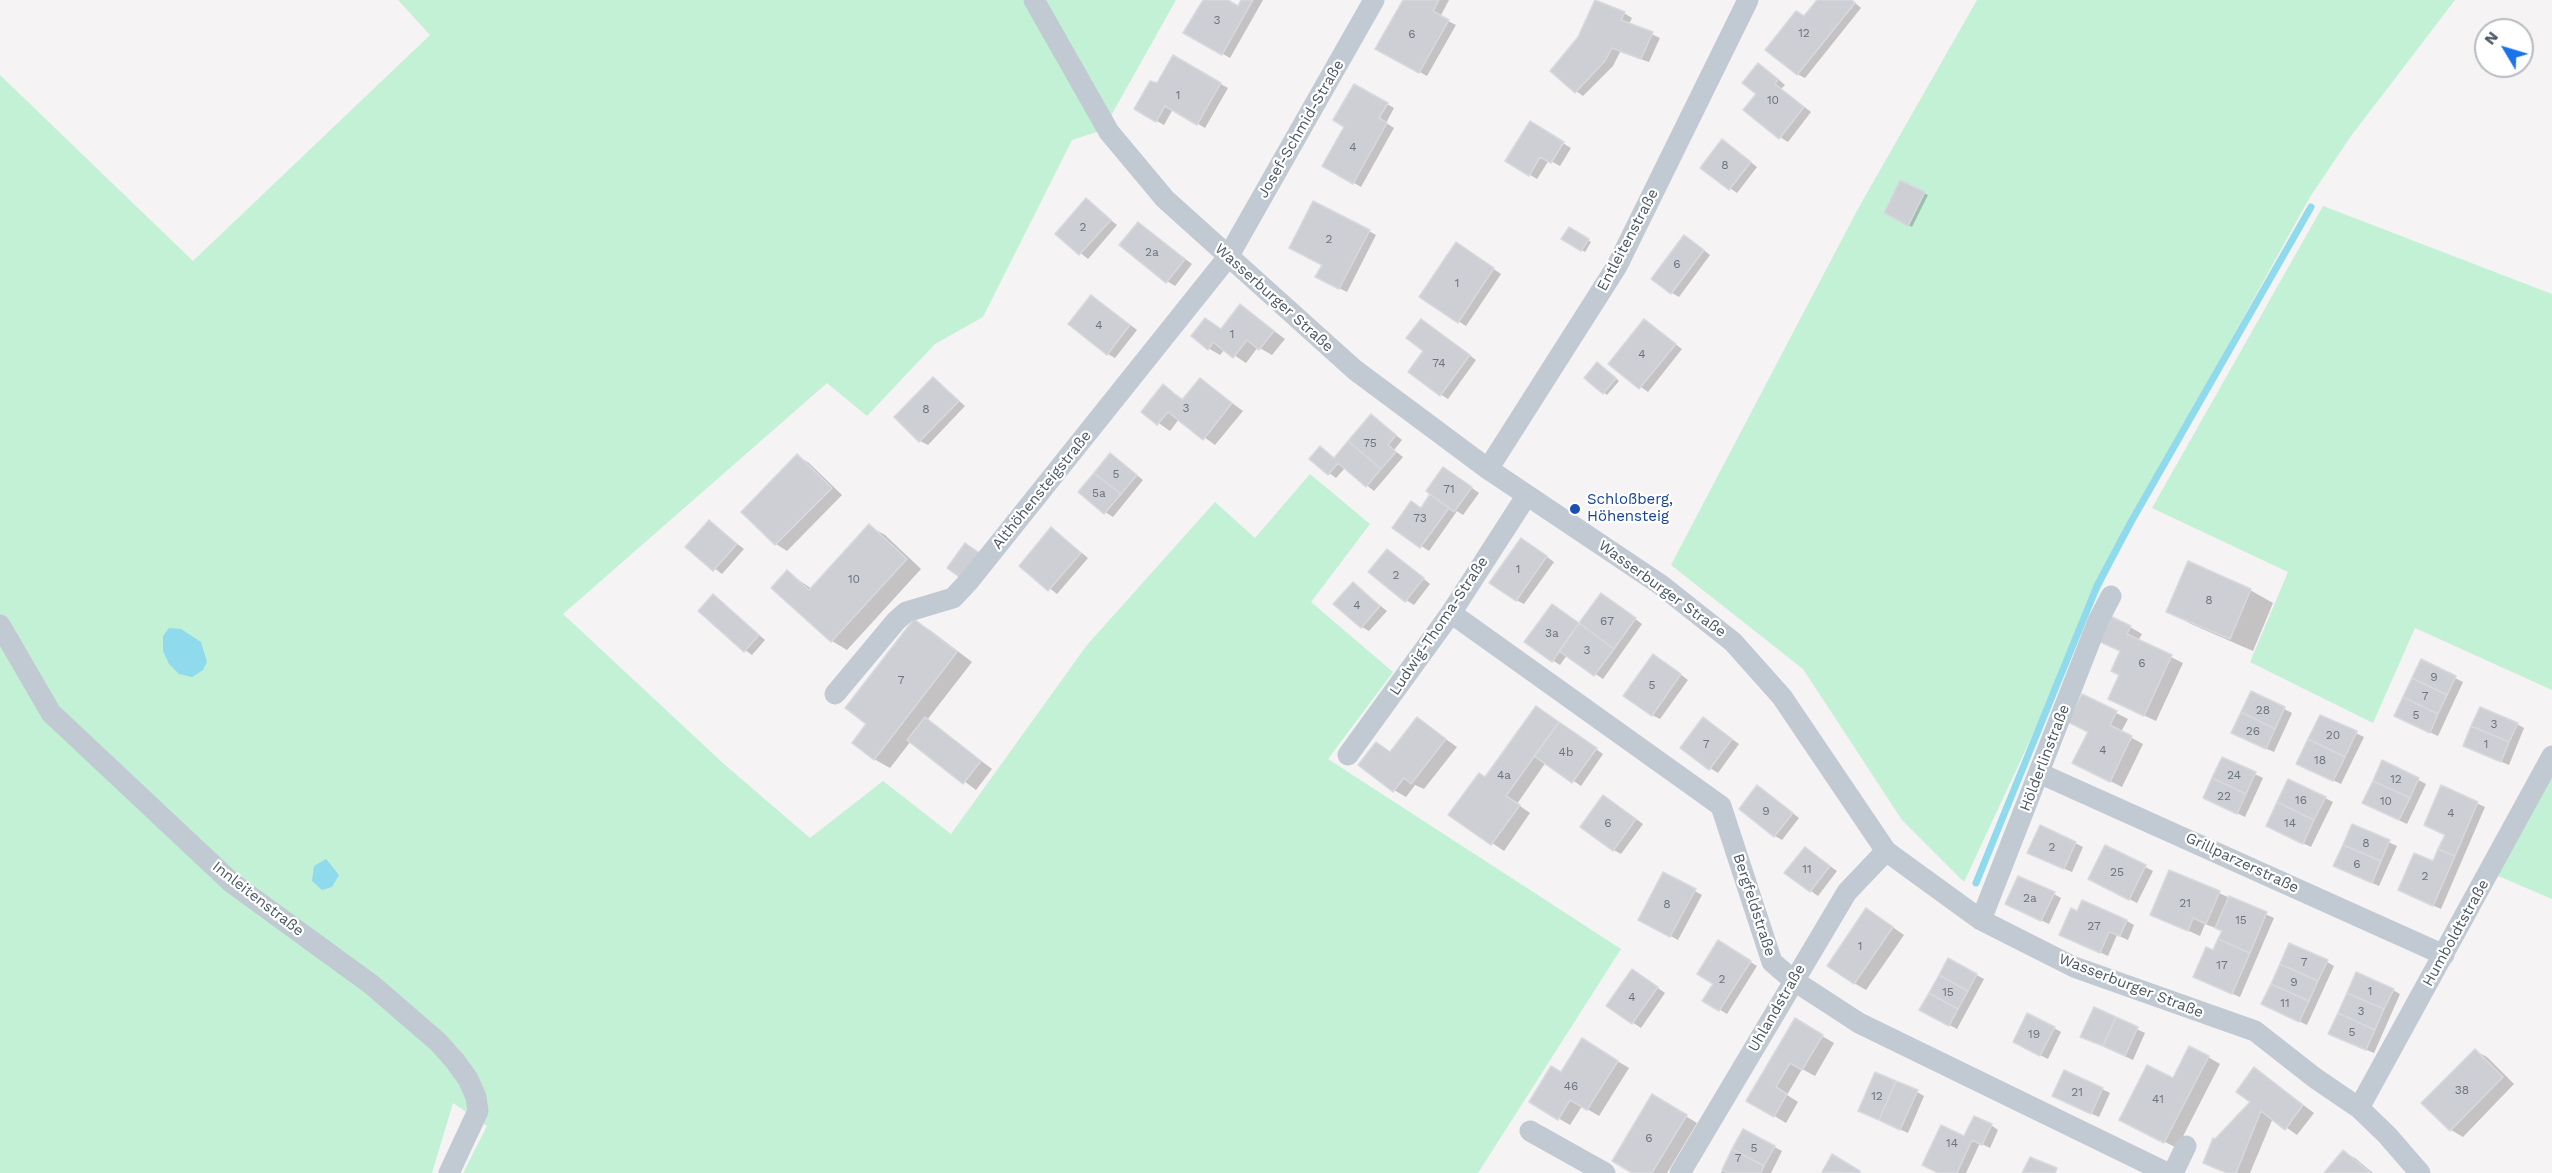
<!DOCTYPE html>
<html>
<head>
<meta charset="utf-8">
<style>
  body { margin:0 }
  #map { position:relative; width:2552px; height:1173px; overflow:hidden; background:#f5f3f3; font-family:"Work Sans",sans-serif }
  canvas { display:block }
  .north { position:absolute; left:2474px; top:18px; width:60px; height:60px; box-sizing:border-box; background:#fff; border:2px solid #b7bbc0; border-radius:50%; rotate:308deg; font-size:16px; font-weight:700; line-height:24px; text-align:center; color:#4a5661 }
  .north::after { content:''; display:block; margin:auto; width:21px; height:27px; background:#1a73e8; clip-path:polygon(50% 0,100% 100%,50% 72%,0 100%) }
</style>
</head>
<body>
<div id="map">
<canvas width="2552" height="1173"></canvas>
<div class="north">N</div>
</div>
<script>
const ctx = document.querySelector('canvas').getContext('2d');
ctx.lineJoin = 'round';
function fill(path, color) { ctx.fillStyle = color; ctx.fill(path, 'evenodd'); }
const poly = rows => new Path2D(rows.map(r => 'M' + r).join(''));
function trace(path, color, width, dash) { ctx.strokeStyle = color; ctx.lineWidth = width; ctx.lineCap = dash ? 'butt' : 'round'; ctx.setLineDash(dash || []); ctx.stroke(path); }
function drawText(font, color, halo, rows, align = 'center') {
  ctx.font = font + ' "Work Sans",sans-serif'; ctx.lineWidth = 4.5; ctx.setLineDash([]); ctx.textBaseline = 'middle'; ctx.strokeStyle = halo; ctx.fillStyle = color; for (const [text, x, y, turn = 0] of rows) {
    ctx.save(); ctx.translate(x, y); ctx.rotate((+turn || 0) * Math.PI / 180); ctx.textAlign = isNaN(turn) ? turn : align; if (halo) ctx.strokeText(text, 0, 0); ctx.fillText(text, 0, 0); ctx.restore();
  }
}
const green = poly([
  [398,0,1176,0,1103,130,1072,140,983,317,935,344,867,416,827,383,563,614,724,764,810,838,883,781,951,834,1087,645,1215,502,1255,538,1310,474,1370,524,1311,602,1393,672,1328,759,1621,949,1478,1173,463,1173,487,1126,453,1103,432,1173,0,1173,0,75,193,261,430,35],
  [1977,0,2455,0,2351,136,2310,197,2139,506,1964,882,1902,820,1803,669,1671,565,1859,207],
  [2323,206,2552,294,2552,690,2415,628,2373,723,2250,662,2288,572,2152,508],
  [2552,768,2552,899,2496,875]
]);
const water = poly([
  [169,628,181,629,201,642,207,662,203,670,192,677,179,674,169,664,163,651,163,636],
  [326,859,339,875,332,887,322,890,312,881,314,866]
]);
const shadow = poly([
  [1204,0,1225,0,1238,8,1244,0,1263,0,1230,58,1185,33],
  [1405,0,1449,0,1440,17,1456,25,1427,76,1377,49],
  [1818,0,1852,0,1861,8,1805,78,1797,74,1805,17],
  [1624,13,1632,18,1629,24,1660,38,1649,62,1620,52,1613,66,1583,96,1576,91],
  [1173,57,1228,88,1205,128,1173,109,1164,125,1136,109,1158,85],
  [1766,69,1785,85,1781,89,1811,112,1788,142,1780,137,1758,94],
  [1355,86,1394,108,1386,123,1394,128,1361,187,1324,166,1346,126],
  [1530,123,1571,148,1560,166,1549,160,1537,179,1507,161],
  [1730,146,1757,167,1737,193,1702,168],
  [1901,182,1928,195,1912,227,1886,213],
  [1086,200,1117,225,1088,259,1057,234],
  [1138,224,1192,264,1175,286,1167,281],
  [1570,229,1591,242,1585,252,1564,239],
  [1369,231,1376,235,1347,292,1325,281],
  [1692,241,1710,255,1679,297,1672,293],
  [1464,249,1501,274,1466,326,1458,321],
  [1099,301,1137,330,1115,358,1108,354],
  [1240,306,1285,339,1272,355,1258,347,1246,363,1225,349,1220,355,1208,348,1206,319,1222,330],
  [1644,321,1682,349,1648,392,1610,364],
  [1429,325,1476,360,1448,399,1440,394,1425,351],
  [1600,366,1619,381,1607,395,1586,378],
  [933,379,965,406,928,445,920,441],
  [1200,380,1243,411,1215,445,1179,419,1170,431,1143,412,1164,386,1184,400],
  [1372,416,1402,440,1394,450,1403,457,1374,491,1345,468,1336,478,1329,473,1335,459],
  [1111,455,1143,480,1113,517,1105,512],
  [798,456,809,463,842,495,787,551,776,544],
  [1451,473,1479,493,1463,515,1457,511,1429,551,1394,528,1421,509],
  [709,522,744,549,722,574,687,547],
  [869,526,885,535,921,569,847,650,832,641,787,572,812,589],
  [1052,529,1088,558,1057,594,1021,566],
  [1529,544,1554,562,1524,604,1516,600],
  [1394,555,1430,584,1414,605,1406,600],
  [1353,584,1387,611,1369,631,1362,627],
  [2250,590,2273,603,2253,651,2191,624,2168,611],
  [1608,599,1642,624,1603,679,1567,655,1560,665,1552,660,1580,624],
  [720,601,765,640,752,655,745,650],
  [915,621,930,630,972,662,927,720,992,769,976,790,911,741,890,768,874,759,868,724],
  [2130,627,2142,634,2138,641,2183,663,2156,721,2122,705,2122,652,2098,640],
  [1661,660,1688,680,1660,719,1652,715],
  [2421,661,2463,682,2438,736,2403,720],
  [2252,693,2292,713,2274,752,2240,737],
  [2083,696,2128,719,2121,732,2143,744,2122,787,2086,769,2090,732],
  [1537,707,1603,754,1581,786,1546,762,1517,804,1530,813,1504,851,1451,815,1486,778],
  [2321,716,2364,737,2341,784,2305,767],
  [1417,719,1457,747,1424,789,1415,785,1406,797,1394,790,1391,753],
  [1711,724,1739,744,1718,773,1710,768],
  [2517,724,2524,728,2509,765,2473,750],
  [2223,759,2263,778,2245,817,2212,801],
  [2383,762,2426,784,2407,824,2371,807],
  [2442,787,2485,807,2441,909,2407,894,2433,863,2446,835],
  [1765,791,1799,818,1782,840,1775,836],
  [2325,798,2333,802,2311,847,2275,830],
  [1611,801,1643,824,1621,854,1614,850],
  [2352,826,2397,846,2379,886,2342,870],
  [2075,843,2083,847,2072,872,2037,857],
  [2106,847,2153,871,2137,903,2097,883],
  [1812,853,1837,871,1818,896,1786,873],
  [1664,874,1702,895,1678,940,1640,919],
  [2219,893,2274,918,2240,997,2203,981,2223,931,2205,924,2200,936,2152,914],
  [2054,894,2061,898,2049,924,2014,908],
  [2077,913,2127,921,2134,925,2128,940,2117,935,2108,956,2069,938],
  [1878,917,1904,935,1866,990,1854,983],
  [1718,942,1757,966,1727,1014,1704,1000,1715,983],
  [1949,960,1984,979,1957,1029,1921,1010],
  [2327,962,2334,966,2307,1025,2270,1008],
  [1640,975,1665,993,1641,1028,1608,1006],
  [2393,990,2400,994,2374,1053,2338,1038],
  [2094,1009,2145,1033,2133,1060,2090,1040],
  [1795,1020,1834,1043,1815,1076,1802,1069,1787,1095,1798,1102,1786,1123,1748,1100],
  [2054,1028,2061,1032,2048,1059,2022,1046],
  [1594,1047,1629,1068,1599,1116,1582,1106,1570,1125,1531,1102],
  [2475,1051,2487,1057,2514,1084,2463,1137,2451,1130],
  [2208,1057,2220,1064,2177,1148,2133,1126,2173,1080],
  [2255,1069,2314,1113,2297,1135,2273,1118,2250,1173,2226,1173,2204,1162,2216,1141,2252,1102],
  [2102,1089,2110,1093,2099,1117,2061,1100],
  [1917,1092,1924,1096,1908,1133,1867,1114],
  [1653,1096,1697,1123,1667,1173,1635,1173],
  [1991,1125,1998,1130,1990,1148,1980,1143,1966,1173,1940,1173,1965,1138],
  [1744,1131,1782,1151,1771,1173,1721,1173],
  [2343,1152,2355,1158,2373,1173,2326,1173],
  [1832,1156,1860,1172,1861,1173,1823,1173]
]);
const stream = poly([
  [1976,883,2097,586,2131,522,2311,207]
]);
const building = poly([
  [1203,0,1228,0,1238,6,1241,0,1253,0,1222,55,1183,33,1203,0],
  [1403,0,1439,0,1433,11,1449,20,1419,73,1375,49,1403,0],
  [1595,0,1625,12,1621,20,1653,32,1641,59,1612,48,1605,61,1575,93,1550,71,1578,37,1595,0],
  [1817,0,1852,0,1855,3,1797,75,1765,50,1796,11,1804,16,1817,0],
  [1173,55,1221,83,1197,125,1165,106,1156,122,1134,109,1150,81,1157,83,1173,55],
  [1758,63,1778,79,1775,84,1804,107,1779,139,1743,110,1756,94,1742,83,1758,63],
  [1354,84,1388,103,1379,118,1387,123,1353,184,1322,166,1344,127,1333,120,1354,84],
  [1530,121,1564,142,1551,163,1540,157,1529,176,1505,161,1530,121],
  [1722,139,1751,162,1729,190,1700,168,1722,139],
  [1900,180,1925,192,1908,226,1884,213,1900,180],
  [1086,198,1111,220,1079,255,1055,234,1086,198],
  [1313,201,1370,230,1339,289,1315,277,1322,265,1289,248,1313,201],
  [1138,222,1185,259,1166,283,1119,245,1138,222],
  [1569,227,1589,239,1581,251,1561,239,1569,227],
  [1684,235,1704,250,1671,294,1651,279,1684,235],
  [1456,242,1494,268,1458,323,1419,297,1456,242],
  [1091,295,1130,325,1107,355,1068,324,1091,295],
  [1240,304,1274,331,1259,350,1247,340,1233,358,1213,342,1208,350,1191,336,1205,318,1221,329,1240,304],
  [1421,319,1470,355,1440,396,1408,372,1423,351,1406,338,1421,319],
  [1644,319,1676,344,1639,389,1608,364,1644,319],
  [1597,362,1616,378,1603,394,1584,378,1597,362],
  [933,377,959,401,919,442,894,417,933,377],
  [1200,378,1232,403,1203,440,1168,412,1157,425,1141,412,1163,384,1182,400,1200,378],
  [1371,414,1396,435,1388,445,1396,452,1381,469,1348,441,1371,414],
  [1348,441,1381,469,1366,487,1338,463,1328,475,1309,459,1320,446,1334,458,1348,441],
  [1110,453,1137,475,1121,494,1094,473,1110,453],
  [797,454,832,488,775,545,741,512,797,454],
  [1443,467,1472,487,1454,512,1426,491,1443,467],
  [1094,473,1121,494,1104,514,1078,492,1094,473],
  [1430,494,1449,508,1420,548,1392,528,1411,501,1421,508,1430,494],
  [709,520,737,544,713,571,685,547,709,520],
  [869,524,907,559,831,642,771,588,787,570,809,590,869,524],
  [1051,527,1081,553,1048,591,1019,566,1051,527],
  [1521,538,1547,556,1516,601,1489,583,1521,538],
  [965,543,981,554,962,579,947,568,965,543],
  [1387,549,1424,578,1405,602,1368,572,1387,549],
  [2188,561,2251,589,2230,639,2166,612,2188,561],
  [1353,582,1380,606,1361,628,1333,604,1353,582],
  [1601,593,1636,618,1614,649,1579,623,1601,593],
  [713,594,759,635,744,652,698,611,713,594],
  [1552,604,1579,623,1552,662,1524,642,1552,604],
  [2108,615,2131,626,2127,634,2172,655,2144,716,2108,699,2119,675,2111,671,2120,651,2096,640,2108,615],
  [914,619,957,652,874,760,852,743,866,724,845,708,914,619],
  [1579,623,1614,649,1594,676,1559,651,1579,623],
  [1653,654,1681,674,1652,716,1623,696,1653,654],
  [2421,659,2456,676,2447,695,2412,678,2421,659],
  [2412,678,2447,695,2438,714,2403,697,2412,678],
  [2251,691,2285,707,2275,729,2241,712,2251,691],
  [2082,694,2117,711,2110,725,2132,736,2110,782,2072,763,2088,732,2068,722,2082,694],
  [2403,697,2438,714,2430,733,2394,716,2403,697],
  [1536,706,1559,722,1506,796,1520,805,1491,845,1448,815,1479,773,1485,777,1536,706],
  [2480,707,2518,723,2509,742,2471,726,2480,707],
  [2241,712,2275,729,2266,749,2231,733,2241,712],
  [2320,715,2357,731,2345,757,2308,739,2320,715],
  [925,717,981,761,963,784,907,740,925,717],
  [1417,717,1446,739,1411,784,1404,778,1393,792,1358,765,1376,742,1390,752,1417,717],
  [1703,717,1732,739,1709,770,1680,748,1703,717],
  [1559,722,1597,748,1572,783,1534,756,1559,722],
  [2471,726,2509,742,2501,762,2463,746,2471,726],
  [2308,739,2345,757,2333,781,2296,764,2308,739],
  [2222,757,2256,772,2246,794,2212,778,2222,757],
  [2382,760,2419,778,2410,798,2373,781,2382,760],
  [2212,778,2246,794,2237,814,2203,798,2212,778],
  [2288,779,2326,797,2314,820,2277,802,2288,779],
  [2373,781,2410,798,2399,820,2362,803,2373,781],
  [1757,785,1793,813,1774,837,1739,809,1757,785],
  [2441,785,2478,802,2455,856,2438,849,2445,835,2424,825,2441,785],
  [1603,795,1636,819,1613,851,1580,827,1603,795],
  [2277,802,2314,820,2303,844,2266,826,2277,802],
  [2352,824,2390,840,2381,861,2343,845,2352,824],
  [2040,825,2076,842,2064,869,2027,853,2040,825],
  [2105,845,2146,865,2129,900,2088,879,2105,845],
  [2343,845,2381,861,2372,883,2333,866,2343,845],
  [1805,847,1830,866,1810,892,1784,873,1805,847],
  [2438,849,2455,856,2433,906,2398,890,2414,853,2433,861,2438,849],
  [2169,870,2220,891,2206,924,2193,918,2188,931,2150,915,2169,870],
  [1663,872,1696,889,1670,937,1638,920,1663,872],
  [2018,876,2055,892,2041,921,2005,904,2018,876],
  [2229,896,2267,912,2250,953,2218,939,2222,931,2215,928,2229,896],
  [2082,900,2127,920,2120,936,2109,932,2100,953,2059,935,2071,908,2077,911,2082,900],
  [1866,908,1893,927,1854,984,1827,966,1866,908],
  [2218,939,2250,953,2232,994,2193,977,2206,947,2213,950,2218,939],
  [1718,940,1751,961,1719,1011,1702,1001,1713,984,1697,974,1718,940],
  [2289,943,2328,960,2318,981,2280,964,2289,943],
  [1948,958,1977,974,1968,991,1939,975,1948,958],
  [2280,964,2318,981,2309,1001,2271,984,2280,964],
  [1632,969,1658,987,1632,1024,1606,1006,1632,969],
  [2356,972,2394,989,2384,1009,2347,993,2356,972],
  [1939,975,1968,991,1958,1009,1929,993,1939,975],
  [2271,984,2309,1001,2299,1022,2261,1004,2271,984],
  [1929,993,1958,1009,1949,1026,1919,1010,1929,993],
  [2347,993,2384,1009,2375,1030,2338,1013,2347,993],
  [2094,1007,2116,1017,2103,1046,2080,1037,2094,1007],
  [2027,1013,2055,1027,2040,1056,2013,1042,2027,1013],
  [2338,1013,2375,1030,2366,1050,2328,1034,2338,1013],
  [2116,1017,2138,1027,2125,1056,2103,1046,2116,1017],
  [1795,1018,1823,1035,1802,1070,1790,1063,1776,1087,1787,1094,1774,1117,1746,1101,1795,1018],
  [1582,1038,1618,1061,1587,1110,1570,1100,1558,1120,1529,1102,1551,1066,1561,1072,1582,1038],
  [2189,1046,2209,1056,2164,1143,2119,1120,2147,1065,2173,1078,2189,1046],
  [2475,1049,2503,1077,2450,1131,2421,1103,2475,1049],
  [2254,1067,2303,1105,2285,1130,2261,1111,2236,1173,2227,1173,2203,1163,2213,1138,2215,1139,2250,1102,2236,1092,2254,1067],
  [2064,1070,2103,1088,2091,1114,2052,1096,2064,1070],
  [1875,1072,1896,1081,1879,1120,1858,1111,1875,1072],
  [1896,1081,1918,1090,1900,1130,1879,1120,1896,1081],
  [1652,1094,1687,1115,1652,1173,1632,1173,1612,1161,1652,1094],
  [1974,1116,1992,1124,1982,1145,1972,1140,1957,1173,1938,1173,1922,1165,1941,1125,1964,1136,1974,1116],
  [1743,1129,1775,1146,1764,1166,1732,1149,1743,1129],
  [1732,1149,1764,1166,1761,1173,1728,1173,1722,1170,1732,1149],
  [2343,1150,2371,1173,2324,1173,2343,1150],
  [1832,1154,1860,1171,1859,1173,1822,1172,1832,1154],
  [2030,1157,2057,1168,2055,1173,2022,1173,2030,1157]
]);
const minor = poly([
  [1034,0,1109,132,1165,199,1355,370,1488,469,1661,585,1733,642,1782,697,1886,851,1981,920,2074,967,2255,1031,2315,1078,2359,1108,2387,1135,2420,1173],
  [1488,469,1617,266,1748,0],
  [1451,613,1721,806,1772,962,1793,980,1859,1023,2167,1173],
  [0,625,51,713,232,883,372,985,438,1042,455,1061,468,1079,476,1097,478,1111,449,1173],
  [835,694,896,621,906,612,953,598,969,581,1228,257,1374,0],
  [1348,755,1451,613,1527,495],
  [2039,773,2444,955],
  [1981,920,2098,621,2111,596],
  [2359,1108,2552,756],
  [1530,1131,1605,1173],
  [1680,1173,1847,892,1886,851],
  [2173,1173,2186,1146]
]);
const markers = [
  [1575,509,6,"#1a4fb4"]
];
const numberNames = [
  ["3",1217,20],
  ["12",1804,33],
  ["6",1412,34],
  ["1",1178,95],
  ["10",1773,100],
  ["4",1353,147],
  ["8",1725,165],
  ["2",1083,227],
  ["2",1329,239],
  ["2a",1152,252],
  ["6",1677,264],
  ["1",1457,283],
  ["4",1099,325],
  ["1",1232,334],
  ["4",1642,354],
  ["74",1439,363],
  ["3",1186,408],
  ["8",926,409],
  ["75",1370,443],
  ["5",1116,474],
  ["71",1449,489],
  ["5a",1099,493],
  ["73",1420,518],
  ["1",1518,569],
  ["2",1396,575],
  ["10",854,579],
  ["8",2209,600],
  ["4",1357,605],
  ["67",1607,621],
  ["3a",1552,633],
  ["3",1587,650],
  ["6",2142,663],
  ["9",2434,677],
  ["7",901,680],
  ["5",1652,685],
  ["7",2425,696],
  ["28",2263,710],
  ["5",2416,715],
  ["3",2494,724],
  ["26",2253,731],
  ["20",2333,735],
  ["7",1706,744],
  ["1",2486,744],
  ["4",2103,750],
  ["4b",1566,752],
  ["18",2320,760],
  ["4a",1504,775],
  ["24",2234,775],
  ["12",2396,779],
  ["22",2224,796],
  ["16",2301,800],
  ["10",2386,801],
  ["9",1766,811],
  ["4",2451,813],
  ["6",1608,823],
  ["14",2290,823],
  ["8",2366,843],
  ["2",2052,847],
  ["6",2357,864],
  ["11",1807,869],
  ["25",2117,872],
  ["2",2425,876],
  ["2a",2030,898],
  ["21",2185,903],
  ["8",1667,904],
  ["15",2241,920],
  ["27",2094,926],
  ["1",1860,946],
  ["7",2304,962],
  ["17",2222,965],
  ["2",1722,979],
  ["9",2294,982],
  ["1",2370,991],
  ["15",1948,992],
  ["4",1632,997],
  ["11",2285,1003],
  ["3",2361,1011],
  ["5",2352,1032],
  ["19",2034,1034],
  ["46",1571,1086],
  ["38",2462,1090],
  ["21",2077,1092],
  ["12",1877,1096],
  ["41",2158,1099],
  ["6",1649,1138],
  ["14",1952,1143],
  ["5",1754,1148],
  ["7",1738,1158]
];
const streetNames = [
  ["Josef-Schmid-Straße",1301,129,-60],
  ["Entleitenstraße",1628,240,-62],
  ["Wasserburger Straße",1274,298,42],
  ["Althöhensteigstraße",1042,490,-51],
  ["Wasserburger Straße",1662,589,36],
  ["Ludwig-Thoma-Straße",1439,626,-56],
  ["Hölderlinstraße",2045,758,-69],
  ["Grillparzerstraße",2242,863,25],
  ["Innleitenstraße",258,899,38],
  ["Bergfeldstraße",1754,905,72],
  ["Humboldtstraße",2456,933,-61],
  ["Wasserburger Straße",2131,986,21],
  ["Uhlandstraße",1777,1008,-60]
];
const transitNames = [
  ["Schloßberg,",1587,500],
  ["Höhensteig",1587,517]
];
fill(green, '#c3f1d5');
fill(water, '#90daee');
fill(shadow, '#0003');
trace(stream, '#90daee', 7);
fill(building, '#cdcfd5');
trace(building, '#d7d9de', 1.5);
trace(minor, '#c1cad2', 21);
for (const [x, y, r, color] of markers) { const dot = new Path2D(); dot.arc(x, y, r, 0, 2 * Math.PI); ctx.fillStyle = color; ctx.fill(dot); trace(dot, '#fff', 2); }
drawText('12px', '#6b747e', null, numberNames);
drawText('15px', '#4a5661', '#fff', streetNames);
drawText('15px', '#164399', '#fff', transitNames, 'left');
</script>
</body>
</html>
